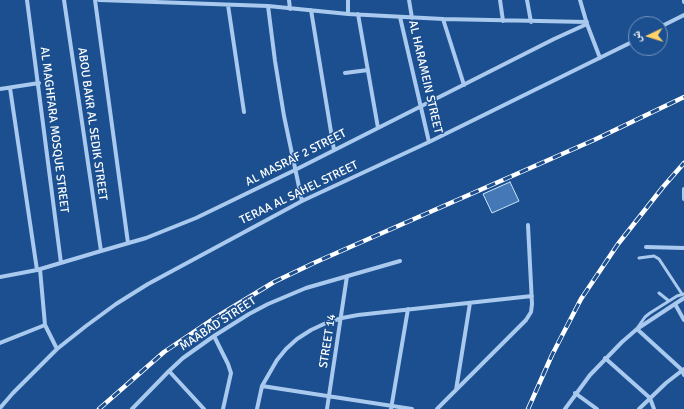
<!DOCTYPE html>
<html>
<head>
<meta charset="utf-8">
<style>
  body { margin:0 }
  #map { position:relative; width:684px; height:409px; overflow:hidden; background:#1b4f8f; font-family:Signika,"Noto Naskh Arabic",sans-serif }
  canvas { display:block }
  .north { position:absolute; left:628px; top:16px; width:40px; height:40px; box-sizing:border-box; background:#1b4f8f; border:1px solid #7695bc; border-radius:50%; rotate:266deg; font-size:11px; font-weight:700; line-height:16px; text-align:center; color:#fff }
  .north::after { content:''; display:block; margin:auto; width:14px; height:18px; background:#ffd166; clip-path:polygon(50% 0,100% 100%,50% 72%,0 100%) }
</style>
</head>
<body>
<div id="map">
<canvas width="684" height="409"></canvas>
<div class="north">ش</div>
</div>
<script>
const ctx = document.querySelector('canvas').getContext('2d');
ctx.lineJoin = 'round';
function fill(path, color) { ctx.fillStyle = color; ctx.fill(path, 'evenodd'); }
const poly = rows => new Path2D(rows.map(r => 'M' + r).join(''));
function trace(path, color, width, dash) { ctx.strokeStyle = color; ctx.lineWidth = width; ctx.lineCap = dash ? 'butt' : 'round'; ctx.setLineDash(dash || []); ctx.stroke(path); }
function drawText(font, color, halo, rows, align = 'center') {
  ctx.font = font + ' Signika,sans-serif'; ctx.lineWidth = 3; ctx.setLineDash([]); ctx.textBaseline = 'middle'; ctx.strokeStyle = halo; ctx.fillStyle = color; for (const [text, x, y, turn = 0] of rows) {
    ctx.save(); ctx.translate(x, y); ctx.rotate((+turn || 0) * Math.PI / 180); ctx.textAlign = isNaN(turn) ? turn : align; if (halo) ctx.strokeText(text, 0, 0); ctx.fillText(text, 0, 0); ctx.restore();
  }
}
const building = poly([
  [510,182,519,201,492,213,483,194,510,182]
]);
const lane = poly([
  [639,258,654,256,659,259,682,294],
  [659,293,669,301],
  [638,327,645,317,650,313,677,296,684,294]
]);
const street = poly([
  [27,0,61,263],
  [64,0,101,251],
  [95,0,128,243],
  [99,0,268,6,348,14,443,19,587,22],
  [289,0,290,9],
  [348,0,348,14],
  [409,0,412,18],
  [500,0,503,21],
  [527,0,531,22],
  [580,0,587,24,600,58],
  [684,0,684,2],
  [228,5,244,112],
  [268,6,275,61,284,116,302,201],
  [311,10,334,150],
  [358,14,378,128],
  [400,17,429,142],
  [443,19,464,85],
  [660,27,684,15],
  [345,73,368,70],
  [10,88,37,270],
  [0,89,39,83],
  [684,189,684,199],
  [646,247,684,248],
  [40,269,45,325,57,349],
  [0,277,37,270,101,251,146,238,196,218,295,170,554,39,587,24],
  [675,304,684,320],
  [637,329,682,370,684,375],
  [214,336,228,364,231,373,223,409],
  [0,343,45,325],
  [605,358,650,398,654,409],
  [169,371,204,409],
  [262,386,412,409],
  [456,390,470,303],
  [575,393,597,409],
  [0,408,13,393,57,349,86,326,116,304,148,284,302,201,429,142,636,40],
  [132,409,169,371,183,358,214,336,249,314,268,304,306,288,400,261],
  [257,409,262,386,277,360,286,349,297,339,311,330,326,323,342,318,358,315,532,296],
  [327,409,347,276],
  [391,409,408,309],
  [437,409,526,320,531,312,532,304,528,225],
  [565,409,590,375,622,342,637,329,684,298],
  [639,409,666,383,684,369]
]);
const rail = poly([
  [99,409,164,352,213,319,274,282,316,262,594,140,684,97],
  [528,409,552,355,581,299,618,244,663,187,684,163]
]);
const streetNames = [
  ["AL HARAMEIN STREET",425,77,77],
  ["ABOU BAKR AL SEDIK STREET",92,124,82],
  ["AL MAGHFARA MOSQUE STREET",54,130,83],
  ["AL MASRAF 2 STREET",296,158,-27],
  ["TERAA AL SAHEL STREET",299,193,-26],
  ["MAABAD STREET",218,324,-33],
  ["STREET 14",328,341,-81]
];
fill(building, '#4478b7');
trace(building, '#cfe3fa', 1);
trace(lane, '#a9c9ee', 3);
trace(street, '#a9c9ee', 4);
trace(rail, '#fff', 4.5);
trace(rail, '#1b4f8f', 3, [9]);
drawText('12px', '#fff', '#1b4f8f', streetNames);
</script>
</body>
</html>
